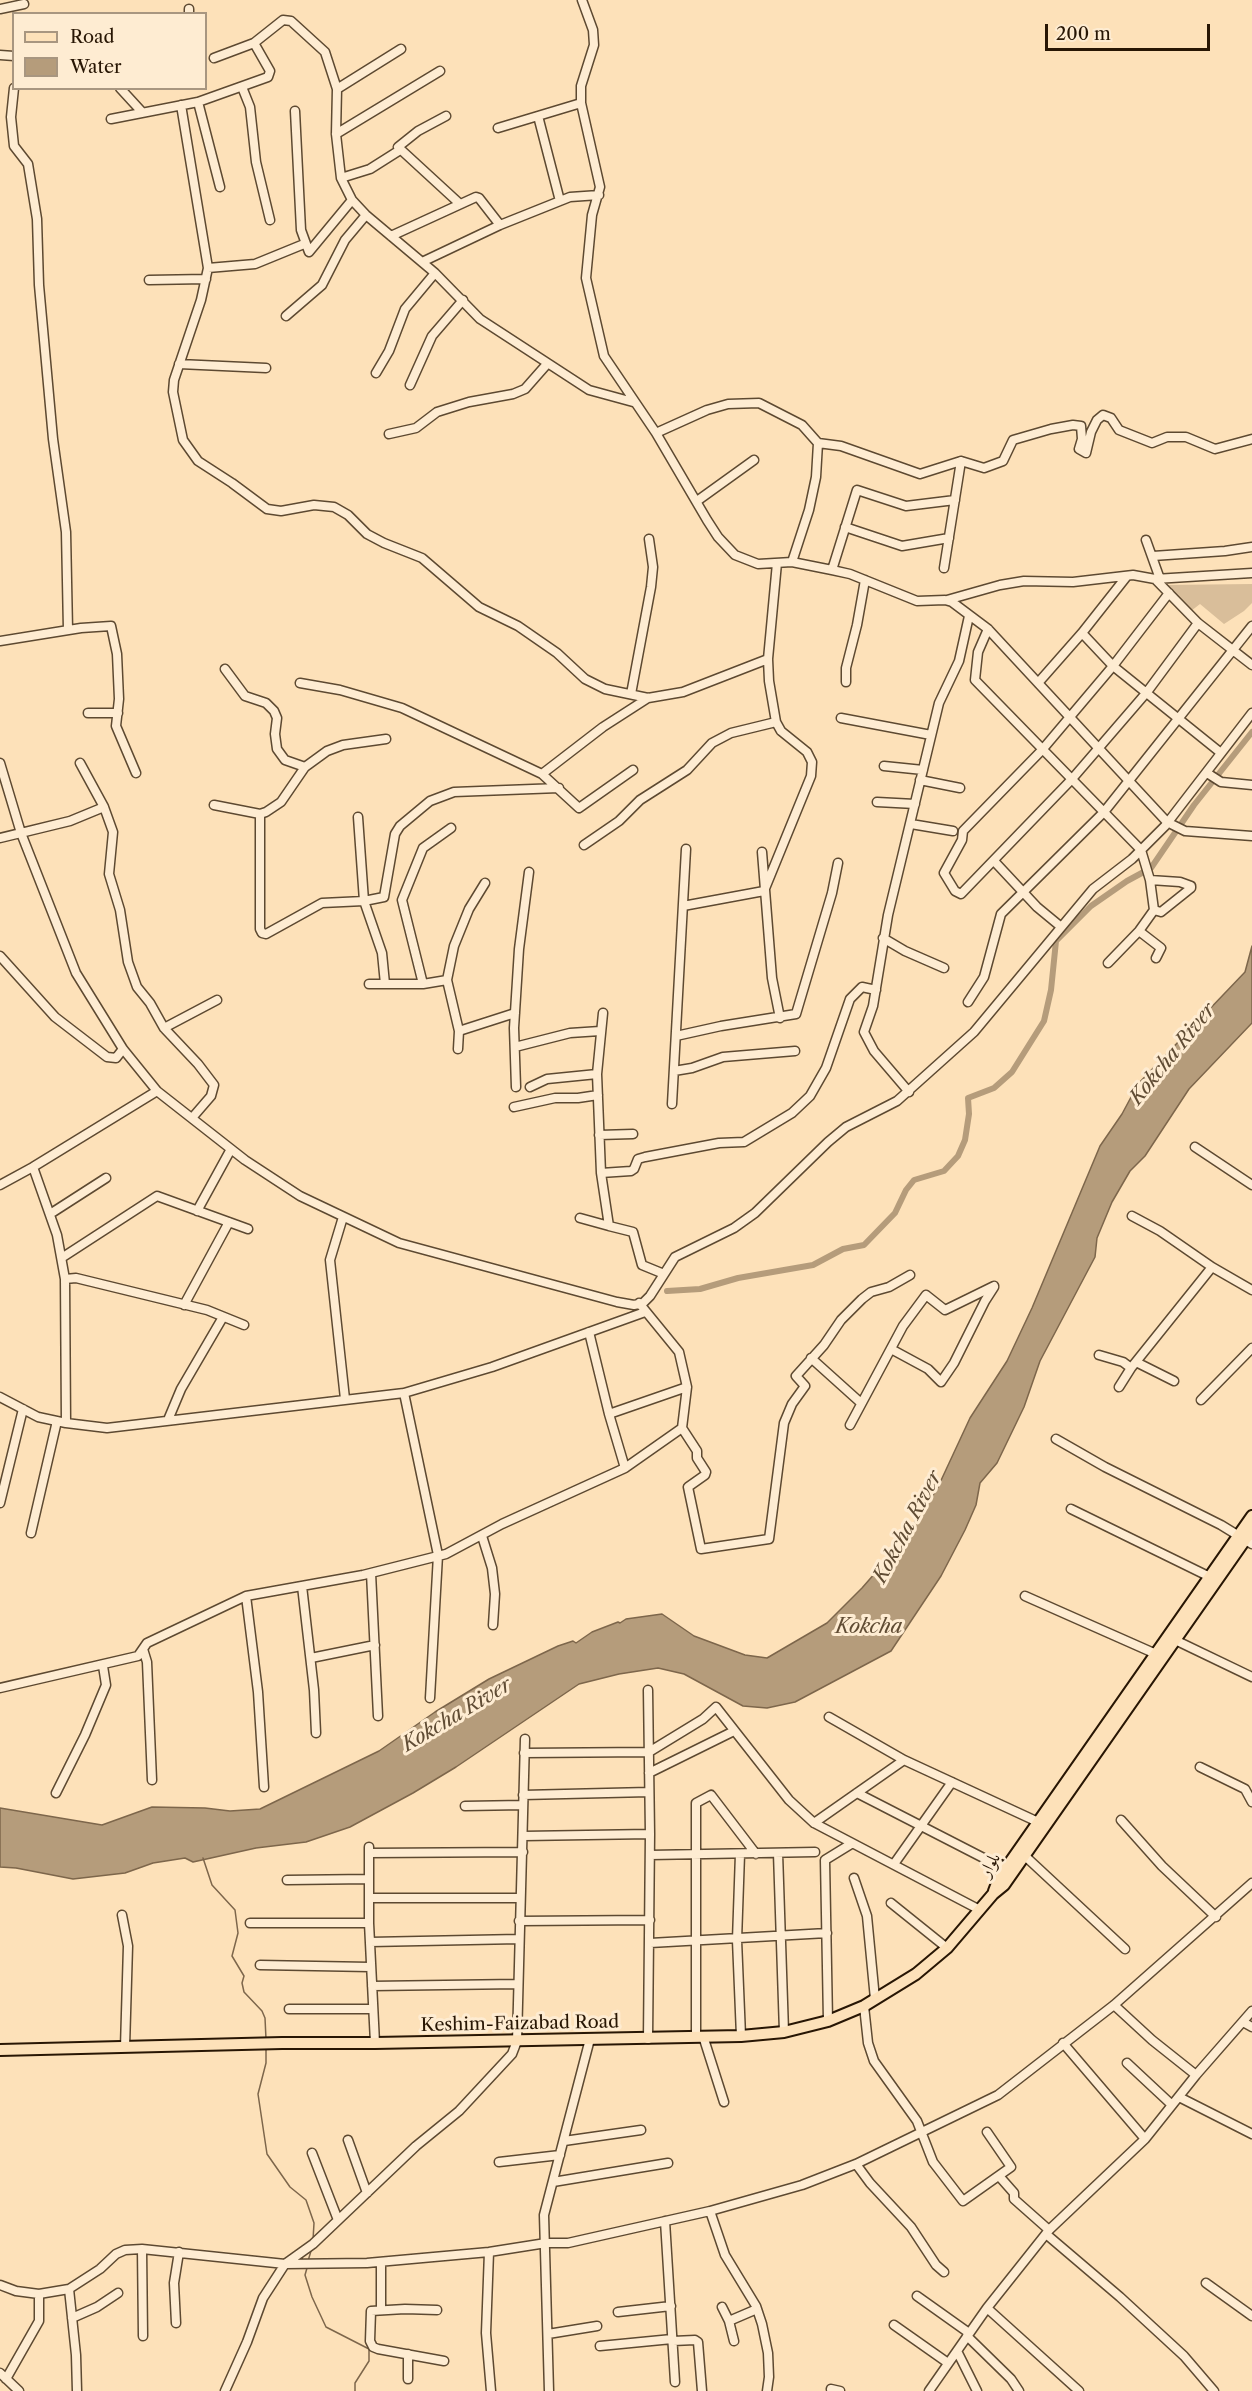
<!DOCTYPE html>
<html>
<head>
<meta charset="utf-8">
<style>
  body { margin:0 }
  #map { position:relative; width:1252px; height:2391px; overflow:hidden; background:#fde1b9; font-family:"Libre Caslon Text",serif }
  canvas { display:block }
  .legend { position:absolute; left:12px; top:12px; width:195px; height:78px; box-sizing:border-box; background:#feecd2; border:2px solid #a89680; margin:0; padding:8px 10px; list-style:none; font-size:18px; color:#281604 }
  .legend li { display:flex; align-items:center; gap:12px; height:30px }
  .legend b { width:30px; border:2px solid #a89680 }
  .scale { position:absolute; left:1045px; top:24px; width:165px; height:27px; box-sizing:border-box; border:3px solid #281604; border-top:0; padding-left:8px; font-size:18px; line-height:21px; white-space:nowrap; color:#281604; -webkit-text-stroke:4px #feecd2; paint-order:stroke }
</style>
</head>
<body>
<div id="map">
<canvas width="1252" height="2391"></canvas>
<ul class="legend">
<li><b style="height:8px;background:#fde1b9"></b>Road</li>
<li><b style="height:16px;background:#b59c7b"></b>Water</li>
</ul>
<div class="scale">200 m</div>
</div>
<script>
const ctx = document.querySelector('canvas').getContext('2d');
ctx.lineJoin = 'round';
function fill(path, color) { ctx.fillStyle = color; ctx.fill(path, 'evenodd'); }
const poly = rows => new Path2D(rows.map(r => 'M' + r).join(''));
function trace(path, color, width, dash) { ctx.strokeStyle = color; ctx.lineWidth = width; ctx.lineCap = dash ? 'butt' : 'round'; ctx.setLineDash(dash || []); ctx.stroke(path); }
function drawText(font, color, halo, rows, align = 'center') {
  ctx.font = font + ' "Libre Caslon Text",Amiri,serif'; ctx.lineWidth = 6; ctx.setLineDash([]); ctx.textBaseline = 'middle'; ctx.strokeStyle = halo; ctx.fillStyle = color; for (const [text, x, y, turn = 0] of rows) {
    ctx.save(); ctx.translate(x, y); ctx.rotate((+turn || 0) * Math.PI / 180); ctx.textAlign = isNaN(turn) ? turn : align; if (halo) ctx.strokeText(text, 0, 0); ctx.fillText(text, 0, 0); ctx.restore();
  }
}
const green = poly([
  [1252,584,1252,603,1244,611,1224,624,1200,604,1191,611,1165,585]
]);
const water = poly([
  [1252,946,1252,1023,1189,1089,1145,1156,1130,1171,1112,1202,1097,1238,1095,1257,1040,1361,1024,1407,997,1463,980,1483,976,1505,965,1530,941,1576,891,1651,795,1702,767,1708,743,1706,684,1674,658,1668,619,1674,579,1684,456,1767,413,1793,350,1827,306,1842,256,1848,193,1862,185,1858,153,1863,125,1873,73,1879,16,1868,0,1867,0,1808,102,1825,152,1807,205,1808,230,1811,260,1809,379,1751,435,1712,489,1679,558,1646,573,1641,576,1643,592,1632,618,1622,620,1623,626,1619,662,1614,694,1636,745,1655,767,1658,827,1623,862,1588,897,1548,937,1489,970,1418,1007,1361,1032,1308,1100,1146,1122,1114,1138,1084,1245,972,1252,946]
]);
const stream = poly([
  [203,1858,212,1885,235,1910,238,1933,232,1956,244,1976,242,1983,244,1992,262,2011,265,2018,266,2039],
  [266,2047,266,2063,258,2094,267,2154,290,2187,306,2200,314,2223,313,2240],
  [308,2261,311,2251],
  [307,2268,305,2275,312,2297,326,2327,369,2349,369,2361,355,2383,355,2391]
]);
const canal = poly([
  [667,1291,700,1289,738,1278,813,1265,843,1249,864,1245,895,1213,906,1190,914,1180,944,1171,958,1156,965,1140,969,1114,968,1098,994,1088,1012,1072,1044,1021,1051,990,1056,941,1091,906,1127,881,1151,868,1194,805,1252,732]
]);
const minor = poly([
  [582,0,593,30,594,45,581,86,581,103,600,187,592,215,586,278,604,356,656,433],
  [0,9,24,4],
  [189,14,189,9],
  [0,55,14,56],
  [214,58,254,43,283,20,291,21,325,52,337,89,336,134,341,178,352,200,366,215,435,273,480,319,589,390,633,402],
  [242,87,250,107,256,162,270,220],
  [14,88,11,117,14,146,28,164,37,219,39,285,53,439,66,532,68,630],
  [120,88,142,112],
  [337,89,401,49],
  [198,102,220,187],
  [181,105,208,268,201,300,174,380,173,392,183,440,198,461,232,483,267,509,281,511,314,505,334,507,348,515,367,534,384,543,422,558,479,607,518,626,557,653,585,679,605,689,648,698,683,692,768,659],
  [295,111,301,230,309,252,352,200],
  [446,116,418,131,398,147,460,204],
  [538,116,560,201],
  [111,119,198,102,268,77,270,71,254,43],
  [498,128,581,103],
  [336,134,440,71],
  [341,178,370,169,400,150],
  [391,236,476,197,479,198,500,225],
  [422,262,500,225,570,197,599,195],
  [208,268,255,264,304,244],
  [149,280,206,279],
  [286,316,322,285,345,240,366,215],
  [179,364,266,368],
  [376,373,389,351,405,309,435,273],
  [410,385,432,336,463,300],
  [389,434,416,428,437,412,469,402,513,394,525,389,547,364],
  [1252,439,1215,449,1186,437,1167,437,1152,443,1119,430,1111,418,1103,415,1097,420,1091,432,1086,453,1079,449,1082,439,1081,426,1073,425,1051,429,1013,440,1003,461,984,468,961,461,920,474,841,446,818,443,802,425,759,403,728,404,707,410,656,433,707,520,718,537,735,555,758,564,792,562,832,570,850,574,917,601,945,600,952,602,988,629,1167,822,1185,831,1252,836],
  [697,501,754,460],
  [845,527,902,546,949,538],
  [1146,540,1160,579],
  [1153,556,1225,551,1252,547],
  [792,562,809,510,816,477,818,443],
  [944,568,961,461],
  [832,570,857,490,906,506,955,500],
  [1155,579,1252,573],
  [1169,593,1113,666,1042,750,963,831,962,840,944,873,955,891,961,894,1072,779,1147,692,1198,623],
  [947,600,1000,585,1024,581,1073,582,1133,575,1155,579,1198,623,1252,665],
  [988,629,978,652,975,680,1141,850,1150,880,1154,910,1139,931,1108,963],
  [1082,633,1127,576],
  [0,641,81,628,111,626,117,654,119,699,116,726,136,773],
  [225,669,245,696,266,703,274,711,277,718,275,734,277,749,285,760,305,767],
  [846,682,846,668,857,625,865,580],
  [300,683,340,690,402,708,542,774,579,808,633,770],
  [1038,683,1082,633,1113,666,1221,753],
  [631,694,651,587,653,567,649,539],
  [88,713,118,713],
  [841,718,931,735],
  [0,763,21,833,76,973,123,1049,157,1091,245,1160,300,1196,399,1243,617,1302,634,1305,643,1303,650,1296,675,1257,734,1228,755,1213,828,1142,846,1127,897,1101,974,1032,1093,889,1132,859,1165,826,1252,713],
  [80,763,104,807,113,832,109,874,120,910,128,962,137,987,150,1003,164,1028,198,1064,214,1085,211,1096,192,1118],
  [884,766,923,770],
  [1207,773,1221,782,1252,785],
  [542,774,603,727,648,698],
  [920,780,960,788],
  [877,802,915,804],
  [214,805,260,814,266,812,281,802,305,767,327,751,343,745,386,739],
  [260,814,260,929,262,933,266,934,322,903,364,901,384,897,395,834,400,826,430,801,454,792,559,788],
  [358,817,364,901,382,953,385,984],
  [911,824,953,831],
  [0,838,70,821,104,807],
  [584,845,619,821,640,800,687,770,712,743,731,733,776,722],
  [762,852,772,978,780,1018],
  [994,861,1037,907,1060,926],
  [1150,880,1180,882,1191,886,1191,888,1161,912,1154,910],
  [683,906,764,891,811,776,812,762,807,752,781,731,776,722,769,681,768,659,777,563],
  [1139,931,1161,948,1156,958],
  [883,938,905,951,944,968],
  [0,956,55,1017,107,1057,116,1058,123,1049],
  [369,984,423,984,447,980],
  [423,984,402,900,423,848,451,828],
  [968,1002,984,977,1001,914,1104,812,1252,626],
  [164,1028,217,1000],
  [459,1031,515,1013],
  [676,1036,721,1026,796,1014,832,893,838,863],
  [515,1047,570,1033,600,1031],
  [458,1049,459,1031,447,980,454,946,469,909,485,883],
  [674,1071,692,1068,723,1057,795,1051],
  [516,1087,514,1028,519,949,529,872],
  [530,1087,547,1079,597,1074],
  [909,1092,874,1051,864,1032,873,1006,888,915,939,703,959,661,969,616],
  [672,1104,686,849],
  [514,1107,555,1098,578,1098,598,1095],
  [599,1135,633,1134],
  [1195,1147,1252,1185],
  [33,1167,57,1235,65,1279,66,1423],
  [601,1173,597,1074,603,1013],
  [0,1185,33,1167,157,1091],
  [197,1211,231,1149],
  [50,1214,106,1178],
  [1132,1216,1160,1231,1212,1267,1252,1290],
  [343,1217,330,1260,345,1399],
  [580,1218,609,1226],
  [63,1257,157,1196,248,1229],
  [664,1274,642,1265,633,1232,609,1226,601,1173,631,1171,634,1169,638,1159,645,1157,719,1143,744,1142,792,1113,810,1096,826,1068,850,999,862,987,876,990],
  [65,1279,76,1278,207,1310,244,1325],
  [184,1305,229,1222],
  [589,1332,609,1414,625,1468],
  [891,1349,928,1369,941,1382,954,1363,985,1301,994,1287],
  [1099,1355,1123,1362,1131,1368],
  [811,1358,861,1403],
  [1136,1362,1174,1381],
  [1119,1387,1131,1368,1212,1267],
  [404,1393,438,1555,430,1698],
  [0,1397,38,1417,66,1423,107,1428,404,1393,492,1367,645,1312],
  [1201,1400,1252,1348],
  [609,1414,687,1387],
  [168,1420,181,1389,223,1317],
  [850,1425,903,1326,926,1295,945,1310,994,1286],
  [682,1428,697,1451,697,1458,706,1472,705,1475,688,1487,701,1549,769,1539,784,1423,792,1404,805,1386,796,1376,824,1345,841,1320,862,1299,871,1292,889,1287,910,1275],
  [1056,1439,1105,1467,1221,1525,1252,1544],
  [0,1503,23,1409],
  [1071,1509,1210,1577],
  [31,1533,57,1421],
  [482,1536,492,1568,495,1594,493,1625],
  [371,1573,378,1716],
  [302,1586,314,1690,316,1733],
  [246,1596,258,1692,264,1787],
  [1025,1596,1156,1654],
  [1175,1640,1252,1677],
  [143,1649,147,1662,152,1780],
  [311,1658,375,1645],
  [0,1688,138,1656,147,1643,246,1596,363,1575,446,1554,502,1524,625,1468,682,1428,687,1387,679,1352,639,1303],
  [829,1717,904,1760,1038,1822],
  [524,1753,649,1752,703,1719,716,1707,789,1800,814,1823,980,1910],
  [1200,1767,1245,1789,1252,1802],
  [649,1773,734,1731],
  [56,1793,85,1735,106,1685,103,1666],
  [857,1793,1005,1869],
  [523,1795,649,1792],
  [465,1806,523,1805],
  [1121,1820,1162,1866,1216,1917],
  [814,1823,904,1760],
  [524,1836,650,1834],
  [369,1847,369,1923,375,2043],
  [369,1853,523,1852],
  [778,1853,784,2032],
  [740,1854,737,1940,741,2036],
  [650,1855,815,1852],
  [1025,1856,1125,1949],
  [894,1864,952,1782],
  [854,1878,867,1916,875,1999],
  [287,1880,369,1879],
  [369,1898,520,1898],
  [891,1903,947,1948],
  [122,1915,128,1946,125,2047],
  [519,1921,650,1920],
  [250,1923,369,1923],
  [370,1942,519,1939],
  [650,1943,827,1933],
  [260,1965,370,1967],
  [372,1986,518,1984],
  [1114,2005,1152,2040,1196,2075],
  [864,2006,868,2043,874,2061,917,2121,933,2162,963,2201,1011,2167,987,2132],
  [289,2009,373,2009],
  [828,2021,825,1860,851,1844],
  [1243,2022,1252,2027],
  [703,2036,724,2102],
  [696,2037,696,1803,711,1795,756,1854],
  [648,2039,650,1834,648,1690],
  [1063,2043,1145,2139],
  [1127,2063,1172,2105],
  [1179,2097,1252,2134],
  [348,2140,367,2193],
  [564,2141,641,2130],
  [312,2153,338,2220],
  [499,2162,560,2155],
  [856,2164,870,2183,911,2227,936,2265,944,2272],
  [999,2176,1014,2193,1014,2199,1049,2230],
  [553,2182,668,2163],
  [710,2211,725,2255,756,2306,762,2324,768,2353,769,2377,767,2391],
  [665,2221,675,2382],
  [1046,2234,1120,2297,1184,2356,1214,2391],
  [142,2249,143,2336],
  [489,2252,486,2333,491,2391],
  [1206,2283,1252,2316],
  [0,2285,16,2291,39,2294,69,2289,100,2269,116,2254,125,2250,142,2249,285,2264,367,2263,489,2252,546,2243,568,2243,710,2211,802,2185,856,2164,998,2095,1114,2005,1252,1883],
  [69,2289,76,2355,77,2391],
  [917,2296,969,2333],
  [722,2307,729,2321,734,2341],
  [987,2308,1079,2391],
  [381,2310,381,2263],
  [437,2310,405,2309,371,2311,370,2341,373,2347,378,2349,444,2361],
  [618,2312,671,2306],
  [72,2318,97,2307,118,2293],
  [729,2321,757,2309],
  [176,2323,174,2283,179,2252],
  [894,2325,948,2363],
  [548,2334,597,2326],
  [967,2336,1011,2379,1019,2391],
  [673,2341,695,2340,698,2342,702,2391],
  [600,2346,672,2339],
  [957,2351,977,2391],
  [408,2354,408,2379],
  [0,2373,19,2391],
  [6,2379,39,2321,39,2294],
  [831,2389,840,2391],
  [225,2391,247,2342,263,2298,285,2264,313,2244,416,2146,459,2111,512,2054,517,2041,525,1739],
  [549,2391,544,2215,590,2039],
  [929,2391,987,2308,1049,2230,1145,2139,1196,2075,1252,2011]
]);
const major = poly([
  [994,1891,999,1878,1252,1516],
  [0,2050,282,2043,375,2043,741,2036,784,2032,828,2021,864,2006,916,1974,947,1948,993,1894,1004,1885,1252,1530]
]);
const streetNames = [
  ["بلوار",990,1865,-60],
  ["Keshim-Faizabad Road",520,2024,-1]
];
const waterNames = [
  ["Kokcha River",1173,1054,-51],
  ["Kokcha River",908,1527,-62],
  ["Kokcha",869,1627],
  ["Kokcha River",457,1715,-31]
];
fill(green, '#d9be9a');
fill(water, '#b59c7b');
trace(water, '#7d664b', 1.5);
trace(stream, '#7d664b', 1.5);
trace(canal, '#b59c7b', 6);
trace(minor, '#5d4931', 11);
trace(major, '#281604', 14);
trace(minor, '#feecd2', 8);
trace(major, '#fde1b9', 10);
drawText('18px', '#281604', '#feecd2', streetNames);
drawText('italic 20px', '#604c34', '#feecd2', waterNames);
</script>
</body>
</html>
